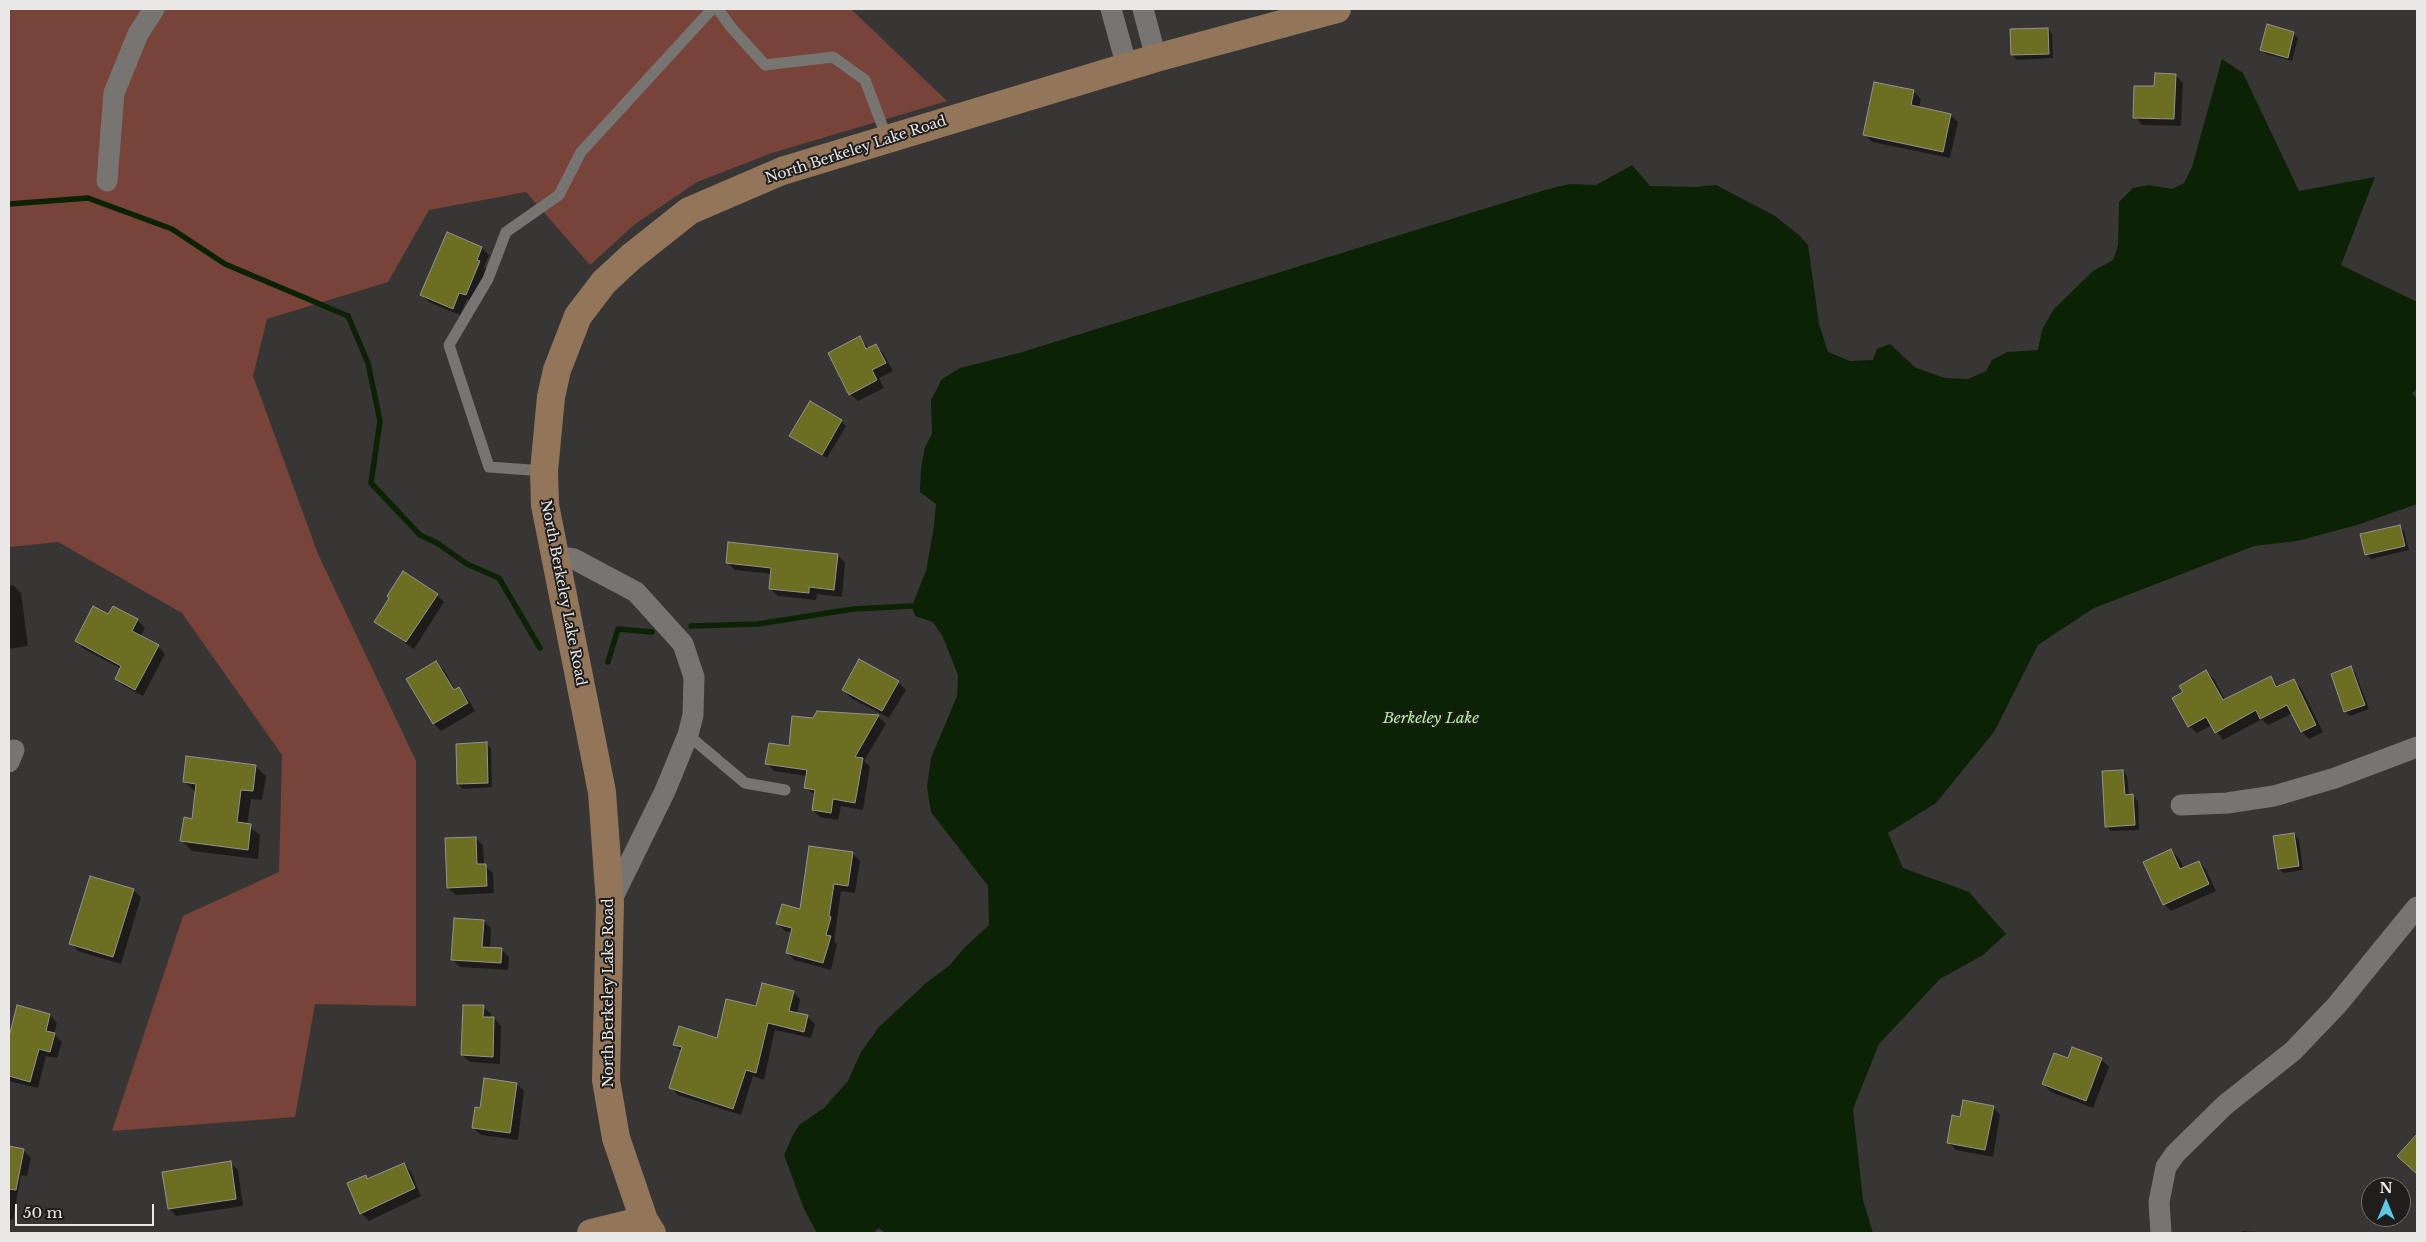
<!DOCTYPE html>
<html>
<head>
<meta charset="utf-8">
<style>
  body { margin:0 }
  #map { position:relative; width:2426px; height:1242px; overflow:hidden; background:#383634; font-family:"Libre Baskerville",serif }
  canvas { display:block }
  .frame { position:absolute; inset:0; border:10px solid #e9e8e7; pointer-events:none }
  .north { position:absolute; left:2361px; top:1177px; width:50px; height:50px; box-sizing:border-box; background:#1f1e1d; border:1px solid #706f6e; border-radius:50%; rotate:0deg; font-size:14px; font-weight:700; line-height:20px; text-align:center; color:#e9e8e7 }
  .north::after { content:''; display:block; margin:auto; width:18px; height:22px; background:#5ac8e5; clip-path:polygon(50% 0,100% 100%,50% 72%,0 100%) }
  .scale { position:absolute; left:15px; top:1204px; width:139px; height:22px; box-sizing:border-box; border:2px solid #e9e8e7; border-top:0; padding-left:6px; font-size:15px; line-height:18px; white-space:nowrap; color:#e9e8e7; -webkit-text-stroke:4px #1f1e1d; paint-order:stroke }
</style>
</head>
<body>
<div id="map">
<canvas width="2426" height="1242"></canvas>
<div class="frame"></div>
<div class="north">N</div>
<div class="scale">50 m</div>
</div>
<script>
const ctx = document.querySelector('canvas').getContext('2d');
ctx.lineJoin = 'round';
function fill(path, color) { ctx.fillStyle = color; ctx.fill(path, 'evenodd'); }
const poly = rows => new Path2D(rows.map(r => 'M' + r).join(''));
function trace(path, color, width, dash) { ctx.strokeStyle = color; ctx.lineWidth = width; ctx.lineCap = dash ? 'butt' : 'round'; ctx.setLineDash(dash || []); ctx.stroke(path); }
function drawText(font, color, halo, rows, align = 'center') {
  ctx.font = font + ' "Libre Baskerville",serif'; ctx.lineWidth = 4; ctx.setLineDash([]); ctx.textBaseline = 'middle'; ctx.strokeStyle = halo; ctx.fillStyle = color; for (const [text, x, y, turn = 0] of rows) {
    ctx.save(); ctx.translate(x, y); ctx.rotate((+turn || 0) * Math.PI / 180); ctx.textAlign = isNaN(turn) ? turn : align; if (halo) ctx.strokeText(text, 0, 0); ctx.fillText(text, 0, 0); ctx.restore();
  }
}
const green = poly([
  [9,9,851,9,947,101,772,153,697,182,635,224,590,265,526,192,429,210,388,282,267,319,253,376,318,554,416,761,416,1006,315,1004,295,1117,112,1131,183,916,279,872,282,755,182,613,58,542,9,547]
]);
const water = poly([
  [2222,59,2243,73,2299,191,2375,177,2341,265,2417,302,2417,389,2412,393,2417,399,2417,504,2357,525,2297,541,2254,546,2094,608,2038,645,1994,732,1936,803,1888,833,1903,868,1969,892,2006,934,1983,955,1940,979,1879,1044,1853,1109,1863,1200,1873,1233,885,1233,879,1228,873,1233,817,1233,804,1209,784,1155,793,1135,799,1125,824,1108,848,1081,861,1052,879,1027,926,983,950,965,964,948,989,925,988,886,931,812,927,787,931,758,957,696,958,675,943,637,933,622,915,616,912,606,926,571,934,526,936,504,920,492,921,468,925,447,932,434,931,400,942,379,960,368,1019,353,1545,190,1569,184,1596,185,1632,165,1650,186,1696,187,1716,185,1775,216,1800,236,1808,245,1819,324,1828,352,1850,361,1873,360,1877,349,1890,344,1916,368,1945,378,1968,379,1986,371,1992,360,2007,352,2038,350,2042,330,2054,309,2093,271,2113,260,2118,245,2119,202,2133,188,2149,185,2172,189,2184,183,2192,167]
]);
const shadow = poly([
  [2048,29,2052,34,2053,58,2017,60,2012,55],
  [2293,33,2298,38,2292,61,2266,54,2262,50],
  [2175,75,2183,83,2181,126,2142,125,2135,117],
  [1875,83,1914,92,1921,99,1919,108,1950,115,1958,122,1950,158,1872,142,1864,134],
  [482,248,489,255,484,267,487,269,473,302,467,299,460,315,429,302,422,295],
  [860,338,869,349,876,346,883,353,893,371,879,378,884,388,858,401,850,394],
  [841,421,846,426,827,458,791,436],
  [2400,527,2404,531,2409,550,2371,559,2366,554],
  [838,555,845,563,842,597,817,594,816,600,778,596,770,589,772,574,735,570,727,562],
  [13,585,21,593,28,646,9,649,9,586],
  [437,595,444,602,414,649,376,622],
  [109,616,137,620,145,628,140,637,158,646,165,654,143,696,124,686,116,679,122,669,84,649,76,641],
  [859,661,898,682,906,690,889,718,851,698,843,690],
  [436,663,444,670,456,691,459,689,466,696,475,711,441,731,434,724,408,680],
  [2350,668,2355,672,2369,709,2350,716,2345,711],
  [2206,672,2214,679,2225,700,2271,678,2279,687,2293,680,2301,688,2323,732,2309,739,2302,732,2293,713,2268,725,2262,719,2223,740,2212,725,2197,733,2189,726,2184,693],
  [818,712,879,717,886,724,864,761,870,767,863,810,841,806,838,820,820,817,813,810,815,795,805,787,807,776,774,771,767,763,791,748],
  [486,744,491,748,492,787,463,789,458,784],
  [255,766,266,776,262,800,251,799,247,825,260,835,258,859,192,851,182,841,193,820,196,792,184,782],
  [2123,771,2127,776,2129,796,2133,796,2138,801,2139,830,2111,831,2106,826],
  [2294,835,2299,839,2303,870,2284,873,2279,869],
  [475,838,483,845,484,866,493,873,494,893,456,895,448,888],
  [2171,851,2179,858,2184,869,2199,862,2206,870,2216,891,2171,911,2164,904],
  [853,854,860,861,855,893,841,891,834,941,837,944,831,970,794,960,787,952,792,933,785,931,778,924,801,910],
  [133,890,141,897,121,964,78,951,71,943],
  [484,921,491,928,490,949,501,949,509,957,508,970,460,967,453,960],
  [793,992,800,999,797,1014,807,1016,815,1024,811,1038,775,1030,764,1080,753,1076,741,1115,678,1095,670,1087,682,1052,674,1044,718,1040,757,1007],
  [18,1007,50,1015,57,1023,54,1034,62,1042,57,1058,46,1056,38,1088,9,1081,9,1041],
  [483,1007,491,1014,491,1018,494,1018,501,1026,500,1064,470,1062,462,1055],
  [2101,1059,2109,1067,2093,1108,2051,1092,2043,1084],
  [517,1084,524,1091,518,1140,481,1135,473,1128],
  [1993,1107,2000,1115,1993,1157,1956,1150,1948,1142,1961,1118],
  [9,1148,23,1150,31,1158,27,1176,21,1175,13,1220,9,1219],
  [230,1163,238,1170,243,1206,176,1216,169,1208],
  [404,1165,411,1172,421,1196,369,1221,361,1213,366,1177,369,1180],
  [2242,1231,2271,1233,2242,1233]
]);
const stream = poly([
  [9,204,88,198,172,229,225,264,348,316,368,363,380,421,371,483,420,535,437,543,467,564,499,578,540,648],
  [691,626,758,624,853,609,911,606],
  [608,662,618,629,652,632]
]);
const building = poly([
  [2267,24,2294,32,2288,58,2260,50,2267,24],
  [2048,28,2049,54,2011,55,2010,29,2048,28],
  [2155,73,2176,74,2174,119,2133,118,2134,86,2154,86,2155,73],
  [1874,82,1914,90,1911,105,1951,114,1943,152,1863,135,1874,82],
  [447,232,482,247,477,260,480,261,466,295,459,293,453,309,420,295,447,232],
  [860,336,866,349,876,344,886,363,872,370,877,380,849,395,828,353,860,336],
  [810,401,842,420,822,455,789,436,810,401],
  [2400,525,2405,546,2365,555,2360,534,2400,525],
  [728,542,838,554,834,590,809,587,809,593,769,589,771,568,726,563,728,542],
  [403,571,438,594,406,642,374,622,389,598,387,596,403,571],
  [93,606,108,614,113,606,138,619,132,631,159,645,135,690,115,679,121,666,75,641,93,606],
  [859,659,899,681,882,711,842,690,859,659],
  [436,661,454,690,459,687,468,703,433,724,406,679,436,661],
  [2351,666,2365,705,2344,712,2331,674,2351,666],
  [2206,670,2223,700,2271,676,2276,687,2294,679,2316,725,2301,732,2287,705,2260,719,2256,710,2215,733,2206,717,2188,727,2172,698,2183,692,2179,686,2206,670],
  [817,711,879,715,855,757,863,758,855,803,833,799,831,813,812,810,815,790,804,788,807,770,765,764,769,743,789,746,792,716,813,718,817,711],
  [487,742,488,783,457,784,456,744,487,742],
  [186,756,256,765,253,791,241,790,237,822,251,824,248,850,180,841,184,817,192,819,196,784,183,782,186,756],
  [2123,770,2125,795,2133,794,2135,825,2105,827,2102,771,2123,770],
  [2294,833,2299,866,2278,869,2273,836,2294,833],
  [476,837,477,864,486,864,487,886,447,888,445,838,476,837],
  [809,846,853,852,848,886,834,884,829,916,831,917,826,935,831,936,823,963,786,953,792,928,776,924,782,904,800,909,809,846],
  [2171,849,2180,869,2199,861,2209,884,2163,905,2143,862,2171,849],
  [90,876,134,889,113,957,69,944,90,876],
  [454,918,484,920,482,947,502,948,501,963,451,960,454,918],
  [762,983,794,991,789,1011,808,1015,804,1032,768,1023,756,1073,746,1070,733,1109,669,1088,682,1047,673,1045,679,1026,717,1038,726,999,756,1006,762,983],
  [17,1005,50,1014,46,1031,55,1033,50,1052,39,1049,30,1082,9,1076,9,1037,17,1005],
  [463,1005,484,1005,483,1017,494,1017,493,1057,461,1055,463,1005],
  [2072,1047,2102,1058,2086,1101,2042,1084,2054,1053,2068,1058,2072,1047],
  [484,1078,517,1083,510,1133,472,1128,475,1107,480,1108,484,1078],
  [1963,1100,1994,1106,1985,1150,1947,1143,1952,1115,1960,1117,1963,1100],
  [2417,1134,2417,1174,2397,1156,2417,1134],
  [9,1146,24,1149,16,1190,9,1189,9,1146],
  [231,1161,236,1199,168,1209,162,1172,231,1161],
  [404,1163,415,1188,360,1214,347,1183,366,1175,367,1179,404,1163]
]);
const lane = poly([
  [718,9,730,26,765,65,833,57,865,80,887,138],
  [544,471,489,467,449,345,488,279,506,232,559,195,581,152,712,9],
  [688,735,745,783,785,790]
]);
const street = poly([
  [1111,9,1127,67],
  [1143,9,1156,58],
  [107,181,114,93,138,34,154,9],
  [554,556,574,559,636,592,683,644,694,677,693,715,688,735,665,791,610,903],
  [9,762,14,750],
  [2181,805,2227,803,2274,796,2335,778,2417,747],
  [2161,1233,2159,1202,2166,1167,2175,1154,2225,1105,2293,1051,2337,1005,2417,907]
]);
const secondary = poly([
  [591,1233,644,1220],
  [652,1233,644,1220,616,1138,606,1080,610,903,602,792,545,505,544,471,551,397,557,370,578,316,604,282,631,257,689,211,782,171,1156,58,1337,9]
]);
const streetNames = [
  ["North Berkeley Lake Road",856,150,-18],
  ["North Berkeley Lake Road",563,593,79],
  ["North Berkeley Lake Road",609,993,-90]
];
const waterNames = [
  ["Berkeley Lake",1431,719]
];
fill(green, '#784339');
fill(water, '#0c2204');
fill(shadow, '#0007');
trace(stream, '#0c2204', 5.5);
fill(building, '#6c6f22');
trace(building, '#93938f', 1);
trace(lane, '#777572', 11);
trace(street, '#777572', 21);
trace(secondary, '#93765a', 28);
drawText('14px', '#e9e8e7', '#1f1e1d', streetNames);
drawText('italic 15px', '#b4f39f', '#1f1e1d', waterNames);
</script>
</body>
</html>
